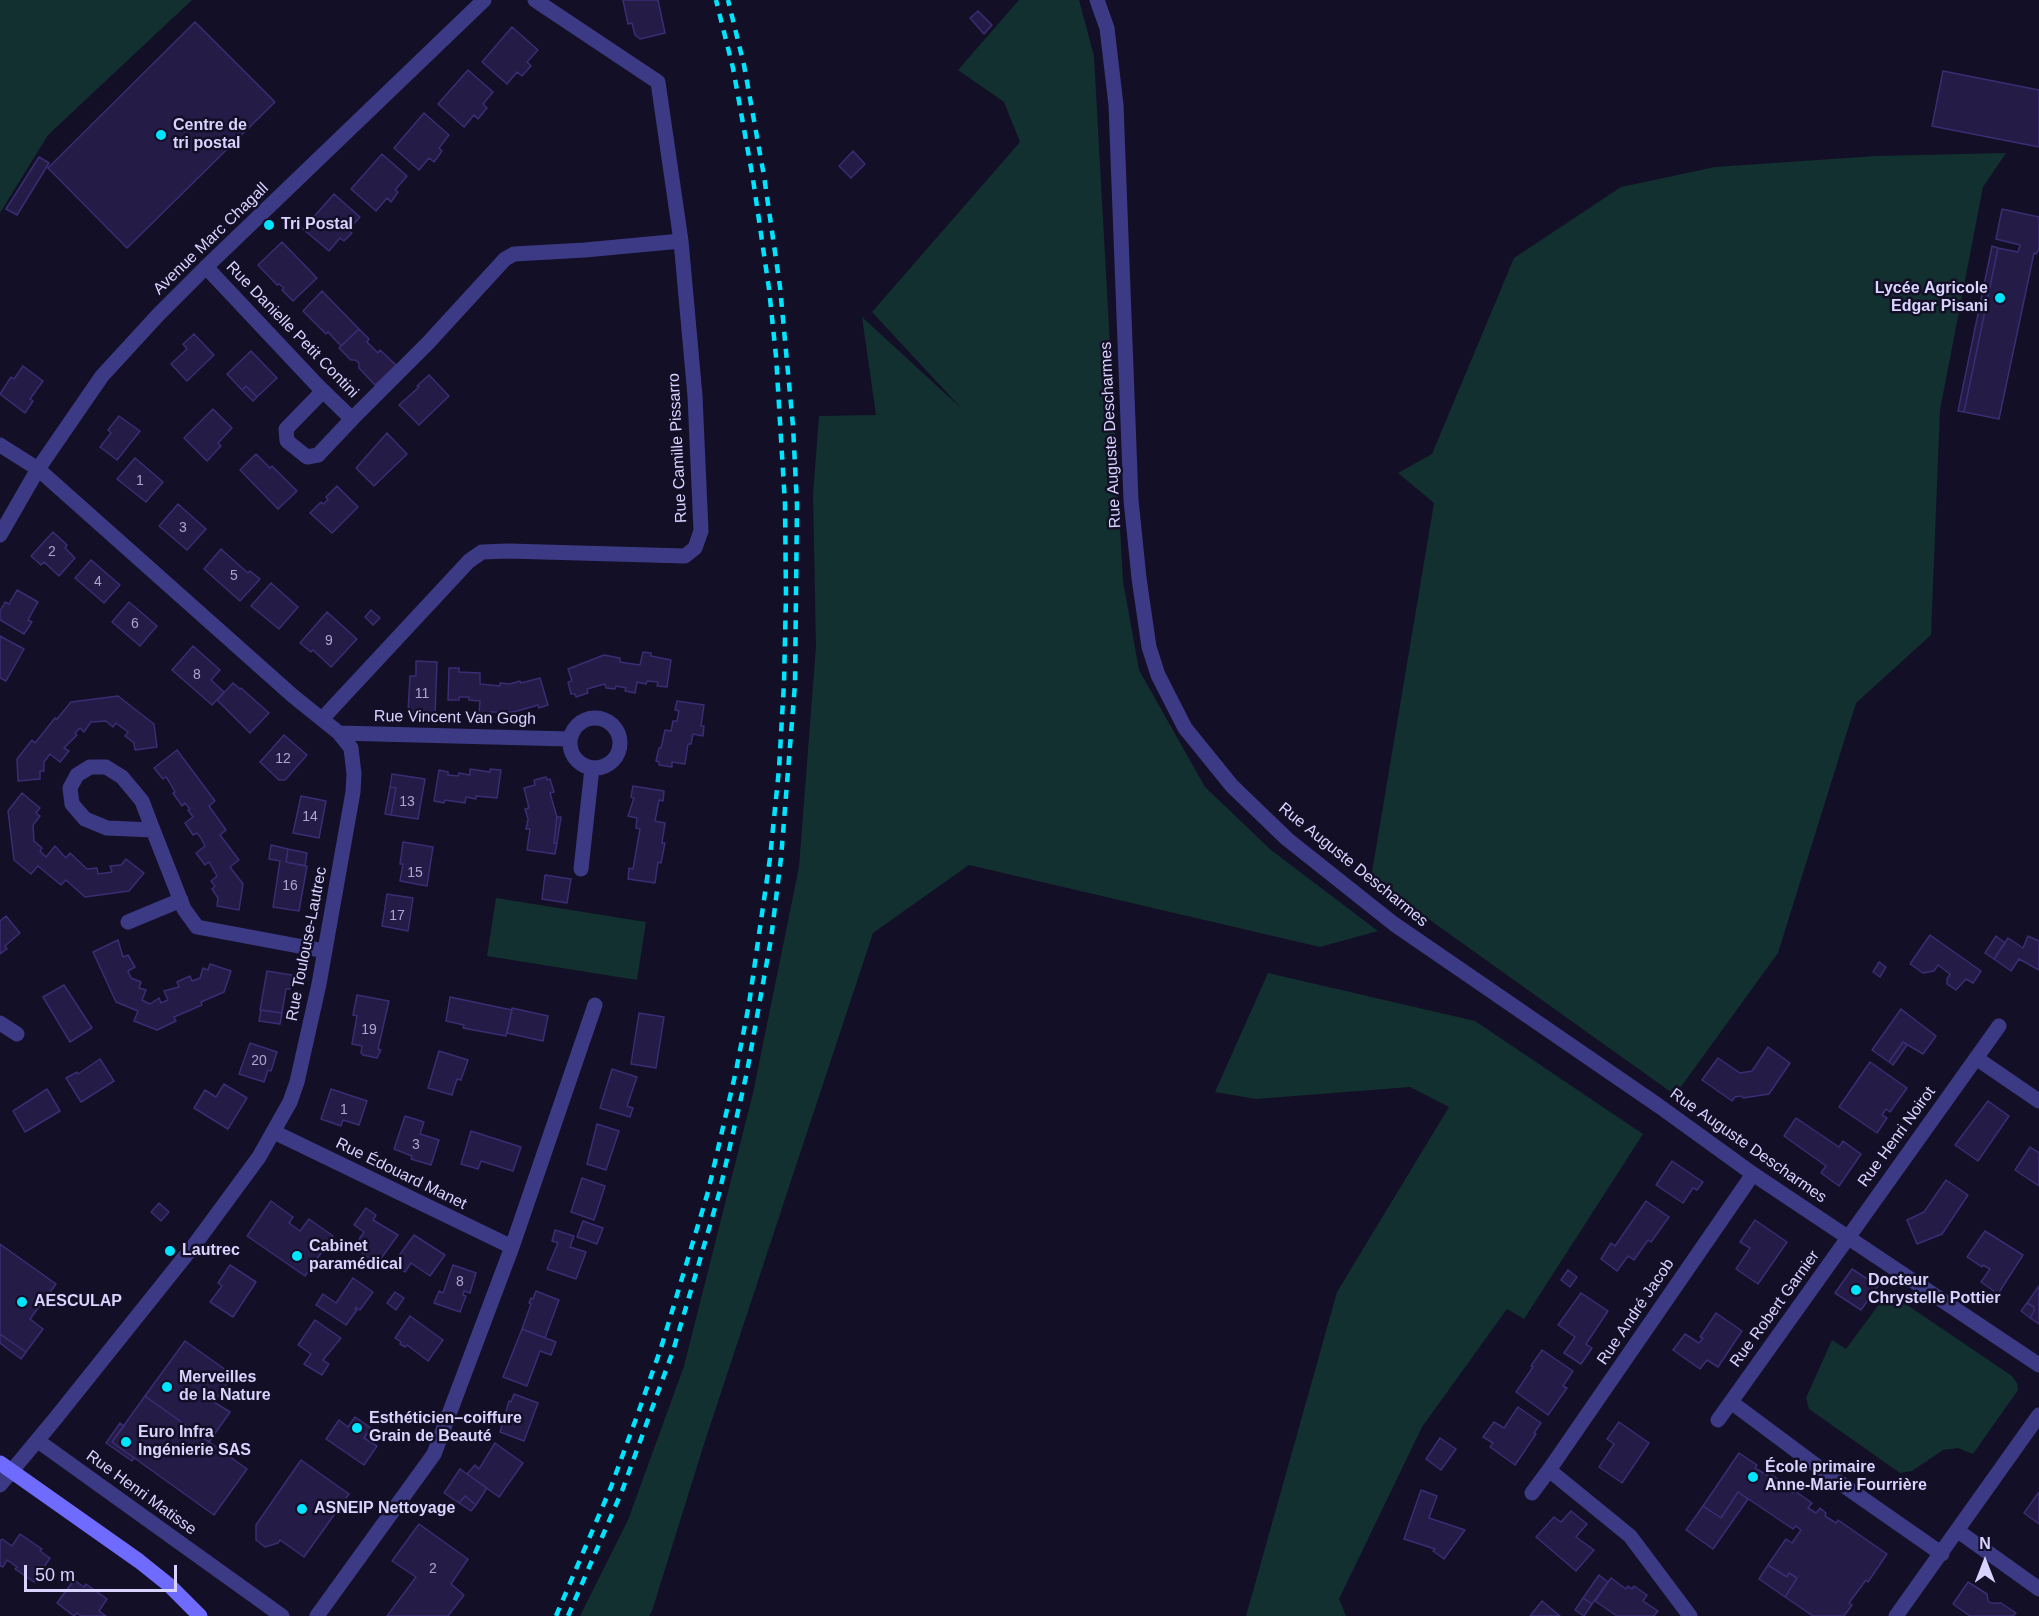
<!DOCTYPE html>
<html>
<head>
<meta charset="utf-8">
<style>
  body { margin:0 }
  #map { position:relative; width:2039px; height:1616px; overflow:hidden; background:#130f26; font-family:Arial,sans-serif }
  canvas { display:block }
  .north { position:absolute; left:1955px; top:1532px; width:60px; height:60px; -webkit-text-stroke:4px #130f26; paint-order:stroke; rotate:0deg; font-size:16px; font-weight:700; line-height:24px; text-align:center; color:#d9d4ff }
  .north::after { content:''; display:block; margin:auto; width:21px; height:27px; background:#d9d4ff; clip-path:polygon(50% 0,100% 100%,50% 72%,0 100%) }
  .scale { position:absolute; left:24px; top:1565px; width:153px; height:27px; box-sizing:border-box; border:3px solid #d9d4ff; border-top:0; padding-left:8px; font-size:18px; line-height:21px; white-space:nowrap; color:#d9d4ff; -webkit-text-stroke:4px #130f26; paint-order:stroke }
</style>
</head>
<body>
<div id="map">
<canvas width="2039" height="1616"></canvas>
<div class="north">N</div>
<div class="scale">50 m</div>
</div>
<script>
const ctx = document.querySelector('canvas').getContext('2d');
ctx.lineJoin = 'round';
function fill(path, color) { ctx.fillStyle = color; ctx.fill(path, 'evenodd'); }
const poly = rows => new Path2D(rows.map(r => 'M' + r).join(''));
function trace(path, color, width, dash) { ctx.strokeStyle = color; ctx.lineWidth = width; ctx.lineCap = dash ? 'butt' : 'round'; ctx.setLineDash(dash || []); ctx.stroke(path); }
function drawText(font, color, halo, rows, align = 'center') {
  ctx.font = font + ' Arial,sans-serif'; ctx.lineWidth = 5; ctx.setLineDash([]); ctx.textBaseline = 'middle'; ctx.strokeStyle = halo; ctx.fillStyle = color; for (const [text, x, y, turn = 0] of rows) {
    ctx.save(); ctx.translate(x, y); ctx.rotate((+turn || 0) * Math.PI / 180); ctx.textAlign = isNaN(turn) ? turn : align; if (halo) ctx.strokeText(text, 0, 0); ctx.fillText(text, 0, 0); ctx.restore();
  }
}
const green = poly([
  [0,0,192,0,48,135,0,213],
  [1019,0,1079,0,1094,56,1123,581,1139,670,1205,787,1271,850,1378,931,1320,947,969,865,873,933,704,1444,652,1611,649,1616,580,1616,628,1520,684,1366,753,1093,799,867,816,646,813,494,819,416,876,415,862,317,962,409,872,312,1020,142,1004,102,958,70],
  [2006,153,1983,187,1940,410,1931,635,1856,703,1778,953,1675,1095,1371,878,1434,503,1398,473,1432,454,1514,258,1621,187,1715,167,1876,156],
  [496,898,646,922,637,980,487,956],
  [1268,973,1475,1021,1643,1134,1524,1319,1507,1309,1422,1427,1339,1599,1346,1616,1246,1616,1337,1292,1449,1107,1410,1087,1256,1099,1215,1092],
  [1888,1292,2012,1376,2017,1383,2018,1390,1973,1454,1958,1448,1943,1450,1912,1471,1900,1473,1809,1409,1806,1398,1832,1340,1846,1349]
]);
const building = poly([
  [623,0,658,0,665,33,640,39,635,35,632,23,628,24,623,0],
  [978,11,992,25,984,34,970,18,978,11],
  [195,22,275,102,127,248,48,168,195,22],
  [512,27,538,50,527,62,531,66,522,76,517,72,507,84,482,62,512,27],
  [468,70,493,92,483,104,487,108,478,119,474,115,464,127,438,104,468,70],
  [1943,71,2039,90,2039,147,1932,126,1943,71],
  [424,113,449,135,439,148,442,151,434,162,429,158,419,170,394,148,424,113],
  [853,151,865,164,851,178,839,166,853,151],
  [382,154,407,176,395,190,398,192,391,202,387,198,376,211,351,189,382,154],
  [39,157,49,163,17,215,6,209,39,157],
  [334,194,360,217,348,230,352,233,344,241,340,238,329,251,303,229,334,194],
  [2002,209,2039,217,2039,249,2036,254,2034,253,1999,419,1964,412,1998,248,2018,252,2020,245,1996,239,2002,209],
  [282,242,317,278,293,301,282,290,284,288,279,284,277,285,258,265,282,242],
  [1992,246,1998,248,1964,412,1958,411,1992,246],
  [322,291,359,329,341,346,328,332,326,334,303,311,322,291],
  [359,329,369,339,367,342,378,353,380,350,396,365,375,385,359,368,359,363,355,360,351,360,339,348,359,329],
  [194,334,214,355,187,381,171,364,187,349,183,344,194,334],
  [251,351,277,378,257,397,246,386,242,390,227,374,251,351],
  [23,366,43,381,30,399,33,401,25,413,0,394,11,377,14,379,23,366],
  [429,375,449,396,419,425,399,405,419,387,417,386,429,375],
  [246,386,257,397,253,401,242,390,246,386],
  [213,409,232,428,218,443,221,446,207,461,184,438,213,409],
  [119,416,140,431,117,460,100,447,111,433,108,430,119,416],
  [387,433,407,454,374,486,356,468,387,433],
  [256,454,270,468,272,466,297,491,278,509,240,470,256,454],
  [135,458,163,482,146,502,117,479,135,458],
  [337,486,358,507,332,533,310,513,321,502,323,504,328,500,326,497,337,486],
  [178,504,206,529,187,550,159,526,178,504],
  [53,532,67,545,65,548,75,558,59,576,44,562,41,565,31,556,53,532],
  [221,549,248,573,250,571,260,579,240,601,204,569,221,549],
  [91,560,120,585,104,603,75,578,91,560],
  [271,583,298,607,279,629,251,606,271,583],
  [17,590,38,602,28,620,32,622,24,634,0,620,0,611,5,602,9,604,17,590],
  [129,602,157,626,140,646,112,622,129,602],
  [371,610,380,618,373,625,365,617,371,610],
  [327,612,357,639,331,667,313,650,311,652,300,643,327,612],
  [0,636,24,649,6,681,0,678,0,636],
  [193,646,220,670,211,680,224,692,212,705,172,670,193,646],
  [643,652,651,653,651,656,671,660,667,687,657,686,658,682,647,681,646,684,637,682,635,693,625,691,626,688,616,686,615,689,606,688,605,684,587,689,588,693,576,697,575,694,571,694,568,682,572,681,568,669,604,655,620,658,620,662,640,665,643,652],
  [416,661,437,662,435,714,408,712,410,676,416,676,416,661],
  [449,668,459,668,459,672,480,673,480,684,500,686,500,683,510,684,520,681,521,683,540,678,548,705,539,708,538,705,514,712,490,712,490,714,479,714,480,701,469,700,469,697,459,697,459,700,448,700,449,668],
  [233,683,240,689,241,688,269,713,250,733,217,700,233,683],
  [118,696,154,724,157,747,135,750,134,743,125,736,128,732,116,723,113,727,106,721,91,722,84,732,80,728,75,733,77,735,64,748,69,751,60,762,50,754,44,762,44,771,40,771,40,779,18,781,17,759,32,740,35,743,55,718,57,719,71,702,118,696],
  [677,701,704,705,701,726,704,726,703,736,693,734,691,744,688,744,685,764,672,762,672,767,659,765,659,762,656,761,659,748,661,748,665,730,671,731,673,721,677,721,679,711,675,710,677,701],
  [284,735,307,755,285,780,279,780,260,762,284,735],
  [177,750,215,801,209,806,226,830,220,835,239,860,230,867,243,884,239,910,217,906,218,898,212,889,215,886,211,881,217,876,209,862,205,865,196,853,205,846,201,838,197,833,193,835,185,823,193,817,188,810,190,809,185,803,182,806,173,793,175,792,170,783,166,777,163,779,154,768,177,750],
  [470,769,490,772,490,769,501,770,497,798,476,796,476,799,466,797,465,803,445,800,444,803,434,801,439,770,448,772,448,775,458,776,459,773,470,775,470,769],
  [392,774,425,779,418,819,391,815,396,788,390,787,392,774],
  [546,777,547,780,550,779,554,792,550,793,557,817,554,843,557,843,555,854,527,850,530,829,526,829,528,819,525,809,529,808,524,788,535,785,534,780,546,777],
  [633,786,664,791,663,801,659,800,655,821,665,823,662,843,665,843,661,863,658,862,655,883,628,879,629,868,633,869,640,829,636,828,637,818,628,816,634,798,631,797,633,786],
  [390,787,396,788,391,815,385,814,390,787],
  [22,793,40,808,36,813,40,816,33,825,34,841,42,848,40,851,46,857,55,846,66,858,70,853,87,869,97,868,98,874,112,872,110,866,121,865,126,859,144,873,129,891,85,897,66,880,61,885,38,866,31,874,14,860,8,811,22,793],
  [301,796,326,801,319,838,293,833,301,796],
  [557,817,561,817,557,843,554,843,557,817],
  [403,842,433,847,427,886,400,881,403,864,400,864,403,842],
  [271,845,288,849,286,862,307,866,299,911,273,907,280,861,269,859,271,845],
  [288,849,307,853,305,866,286,862,288,849],
  [545,875,571,879,567,903,542,899,545,875],
  [387,894,413,898,408,931,382,926,387,894],
  [6,916,20,933,5,946,7,949,0,954,0,921,6,916],
  [1930,935,1981,971,1973,983,1966,979,1956,990,1947,984,1947,979,1950,974,1938,965,1934,971,1923,973,1910,964,1930,935],
  [1996,936,2005,943,1994,959,1985,953,1996,936],
  [2028,936,2039,941,2039,970,2019,959,2011,971,1994,959,2008,938,2023,948,2028,936],
  [118,940,123,957,128,955,135,967,128,971,131,978,141,982,139,988,146,990,142,1000,150,1004,159,998,161,1003,168,1000,164,991,179,987,177,982,190,976,192,981,200,978,203,968,208,970,210,964,231,971,224,992,201,1002,202,1005,174,1017,176,1021,157,1030,134,1021,138,1011,116,1002,93,952,118,940],
  [1879,962,1886,967,1880,977,1873,972,1879,962],
  [267,971,292,975,290,989,286,989,282,1013,260,1010,267,971],
  [64,985,92,1028,70,1042,43,997,64,985],
  [357,995,389,1001,378,1049,381,1050,377,1058,363,1055,361,1053,362,1046,352,1044,357,1016,353,1015,357,995],
  [450,997,512,1010,506,1036,463,1028,464,1025,446,1021,450,997],
  [512,1008,548,1016,543,1041,507,1033,512,1008],
  [1901,1009,1936,1036,1923,1054,1903,1042,1889,1062,1872,1050,1901,1009],
  [261,1010,282,1013,280,1024,259,1021,261,1010],
  [639,1013,664,1017,656,1068,631,1064,639,1013],
  [1903,1042,1907,1045,1893,1065,1889,1062,1903,1042],
  [250,1043,277,1052,271,1071,268,1070,264,1082,239,1074,250,1043],
  [1768,1047,1790,1063,1769,1094,1743,1098,1742,1096,1735,1097,1732,1101,1702,1080,1718,1058,1740,1073,1752,1071,1768,1047],
  [439,1051,468,1060,461,1080,457,1079,452,1095,428,1088,439,1051],
  [100,1059,114,1081,81,1102,66,1078,77,1072,78,1074,100,1059],
  [1870,1062,1907,1088,1890,1112,1886,1109,1882,1115,1887,1118,1877,1133,1839,1107,1870,1062],
  [612,1069,637,1077,627,1106,633,1108,630,1117,600,1108,612,1069],
  [224,1084,247,1098,228,1129,194,1108,205,1090,216,1097,224,1084],
  [47,1089,60,1111,25,1132,13,1111,47,1089],
  [331,1089,367,1101,359,1125,343,1120,341,1126,321,1119,331,1089],
  [1988,1101,2009,1116,1978,1161,1955,1145,1988,1101],
  [405,1116,424,1122,420,1134,439,1140,431,1165,411,1159,412,1156,394,1149,405,1116],
  [1796,1118,1839,1147,1843,1141,1861,1154,1839,1186,1821,1173,1826,1166,1784,1136,1796,1118],
  [597,1124,619,1131,606,1170,587,1164,597,1124],
  [471,1131,521,1147,513,1171,481,1161,478,1169,461,1164,471,1131],
  [2030,1147,2039,1153,2039,1186,2015,1170,2030,1147],
  [1672,1161,1703,1182,1697,1190,1693,1188,1683,1203,1656,1185,1672,1161],
  [582,1178,605,1186,594,1220,571,1212,582,1178],
  [1946,1180,1968,1195,1942,1234,1917,1244,1907,1220,1924,1212,1946,1180],
  [271,1201,293,1217,289,1223,300,1231,309,1219,333,1236,305,1276,247,1236,271,1201],
  [1646,1201,1669,1217,1651,1242,1648,1240,1634,1260,1628,1256,1617,1271,1601,1259,1611,1243,1615,1246,1646,1201],
  [159,1203,169,1212,161,1221,151,1212,159,1203],
  [366,1208,376,1215,373,1220,398,1235,377,1264,354,1247,364,1232,354,1225,366,1208],
  [1755,1220,1787,1242,1758,1284,1736,1269,1750,1248,1740,1242,1755,1220],
  [583,1221,603,1228,597,1244,577,1237,583,1221],
  [555,1230,574,1236,570,1247,586,1252,576,1279,547,1269,558,1243,552,1241,555,1230],
  [1985,1231,2023,1255,1998,1294,1981,1282,1990,1269,1983,1265,1982,1267,1967,1257,1985,1231],
  [414,1235,445,1255,430,1276,411,1263,405,1272,393,1264,414,1235],
  [0,1244,56,1284,30,1319,43,1329,26,1352,0,1334,0,1244],
  [230,1265,256,1282,233,1317,210,1302,222,1286,218,1283,230,1265],
  [453,1265,476,1273,470,1293,464,1291,463,1295,466,1296,460,1312,434,1303,439,1291,443,1293,453,1265],
  [1852,1269,1878,1286,1861,1310,1835,1293,1852,1269],
  [1568,1270,1577,1277,1570,1287,1561,1280,1568,1270],
  [353,1278,373,1292,360,1310,356,1307,355,1309,357,1310,346,1325,316,1305,323,1294,336,1303,353,1278],
  [2039,1286,2039,1324,2030,1318,2034,1311,2034,1307,2027,1303,2039,1286],
  [536,1291,559,1300,545,1338,522,1329,531,1304,529,1303,531,1298,533,1299,536,1291],
  [395,1292,404,1298,396,1310,387,1303,395,1292],
  [1581,1293,1608,1311,1586,1344,1592,1348,1581,1364,1564,1353,1575,1337,1558,1325,1581,1293],
  [2027,1303,2034,1307,2034,1311,2030,1318,2021,1311,2027,1303],
  [1716,1313,1742,1331,1718,1367,1707,1360,1700,1369,1673,1350,1685,1334,1699,1343,1703,1338,1700,1337,1716,1313],
  [410,1316,443,1340,428,1361,407,1345,405,1347,400,1344,401,1342,395,1338,410,1316],
  [315,1320,341,1338,323,1360,329,1364,322,1375,304,1364,311,1354,298,1345,315,1320],
  [522,1329,556,1342,551,1355,540,1351,527,1386,503,1377,522,1329],
  [0,1334,26,1352,21,1359,0,1343,0,1334],
  [185,1341,233,1375,214,1402,230,1412,209,1442,145,1396,185,1341],
  [1542,1350,1573,1371,1563,1386,1567,1388,1548,1415,1516,1392,1533,1367,1531,1366,1542,1350],
  [514,1394,538,1403,524,1441,500,1432,509,1401,511,1402,514,1394],
  [145,1396,247,1469,214,1515,112,1442,145,1396],
  [1518,1407,1541,1423,1534,1433,1536,1434,1515,1465,1490,1447,1493,1443,1483,1437,1494,1422,1504,1428,1518,1407],
  [355,1417,371,1428,364,1438,377,1446,364,1465,326,1439,339,1420,348,1427,355,1417],
  [1619,1422,1649,1443,1622,1483,1599,1467,1614,1444,1607,1439,1619,1422],
  [120,1423,124,1426,112,1442,134,1458,132,1461,106,1443,120,1423],
  [1440,1438,1456,1449,1441,1470,1426,1459,1440,1438],
  [495,1443,523,1463,499,1497,467,1474,475,1465,479,1469,495,1443],
  [1739,1453,1757,1465,1755,1468,1770,1477,1772,1475,1789,1487,1787,1489,1793,1493,1795,1491,1812,1503,1808,1508,1816,1513,1820,1508,1826,1513,1825,1516,1836,1523,1838,1520,1887,1554,1868,1582,1866,1580,1849,1603,1852,1605,1844,1616,1813,1616,1785,1597,1797,1578,1789,1573,1787,1577,1768,1565,1786,1539,1792,1543,1801,1530,1796,1526,1793,1529,1738,1492,1721,1518,1703,1506,1739,1453],
  [301,1460,349,1494,304,1557,280,1540,278,1543,265,1547,256,1540,256,1525,301,1460],
  [460,1469,487,1488,476,1505,465,1496,459,1503,444,1493,460,1469],
  [1421,1490,1437,1496,1429,1518,1465,1530,1444,1559,1433,1551,1435,1549,1404,1539,1421,1490],
  [1738,1492,1748,1499,1713,1549,1686,1530,1703,1506,1721,1518,1738,1492],
  [2039,1492,2039,1524,2024,1513,2039,1492],
  [465,1496,476,1505,471,1511,459,1503,465,1496],
  [1571,1511,1587,1524,1576,1537,1594,1550,1576,1571,1536,1537,1554,1517,1561,1522,1571,1511],
  [419,1524,468,1559,451,1584,464,1595,448,1616,387,1616,416,1577,392,1561,419,1524],
  [20,1534,42,1549,40,1551,50,1558,34,1582,15,1569,17,1567,7,1560,3,1567,0,1566,0,1541,2,1539,12,1546,20,1534],
  [1768,1565,1787,1577,1789,1573,1797,1578,1785,1597,1759,1579,1768,1565],
  [1599,1575,1608,1582,1592,1604,1583,1598,1599,1575],
  [1611,1578,1626,1589,1628,1586,1632,1589,1634,1586,1647,1595,1643,1601,1658,1611,1654,1616,1617,1616,1595,1601,1611,1578],
  [74,1580,84,1587,86,1584,107,1599,99,1611,106,1616,81,1616,77,1613,74,1616,57,1603,74,1580],
  [1968,1582,1987,1594,1988,1601,1991,1603,2001,1603,2016,1613,2013,1616,1970,1616,1953,1604,1968,1582],
  [1583,1598,1592,1604,1584,1616,1575,1610,1583,1598],
  [1542,1601,1560,1616,1530,1616,1542,1601]
]);
const street = poly([
  [1097,0,1107,28,1116,105,1131,500,1139,578,1149,647,1158,675,1185,728,1232,786,1287,839,1394,924,1659,1106,1753,1174,2039,1365],
  [206,267,317,385,352,419,428,343,505,259,514,254,585,250,681,241],
  [323,391,286,429,287,441,307,457,318,455,352,419],
  [0,445,38,469,293,696,339,733,351,748,354,774,353,792,319,984,297,1082,290,1102,259,1157,195,1244,55,1419,0,1485],
  [0,535,38,469,102,376,158,315,206,267,484,0],
  '570 743a25 25 0 1 1 50 0a25 25 0 1 1-50 0Z',
  [322,719,469,561,482,552,508,551,685,556,695,548,701,531,695,396,681,241,658,82,535,0],
  [339,733,569,739],
  [153,830,107,828,85,819,72,804,70,788,77,775,90,767,106,767,122,777,142,801,153,830,184,909,197,927,325,951],
  [581,869,592,768],
  [128,922,181,900],
  [0,1023,17,1034],
  [1976,1058,2039,1101],
  [274,1132,512,1247],
  [1731,1402,1833,1478,1942,1554],
  [1718,1420,1999,1026],
  [38,1441,282,1616],
  [1549,1470,1630,1536,1690,1616],
  [1532,1493,1549,1470,1753,1174],
  [1958,1531,2039,1589],
  [317,1616,434,1454,512,1247,595,1005],
  [1896,1616,2039,1415]
]);
const secondary = poly([
  [0,1463,139,1561,169,1585,200,1616]
]);
const rail = poly([
  [556,1616,611,1487,637,1416,661,1348,708,1192,736,1071,749,1004,770,858,779,769,784,683,786,596,785,504,776,356,769,289,753,179,733,68,716,0],
  [568,1616,622,1491,673,1351,697,1270,719,1194,747,1072,771,939,781,858,795,684,797,505,793,426,780,287,764,176,744,65,728,0]
]);
const markers = [
  [161,135,6,"#00e5ff"],
  [269,225,6,"#00e5ff"],
  [2000,298,6,"#00e5ff"],
  [170,1251,6,"#00e5ff"],
  [297,1256,6,"#00e5ff"],
  [1856,1290,6,"#00e5ff"],
  [22,1302,6,"#00e5ff"],
  [167,1387,6,"#00e5ff"],
  [357,1428,6,"#00e5ff"],
  [126,1442,6,"#00e5ff"],
  [1753,1477,6,"#00e5ff"],
  [302,1509,6,"#00e5ff"]
];
const numberNames = [
  ["1",140,481],
  ["3",183,528],
  ["2",52,552],
  ["5",234,576],
  ["4",98,582],
  ["6",135,624],
  ["9",329,641],
  ["8",197,675],
  ["11",422,694],
  ["12",283,759],
  ["13",407,802],
  ["14",310,817],
  ["15",415,873],
  ["16",290,886],
  ["17",397,916],
  ["19",369,1030],
  ["20",259,1061],
  ["1",344,1110],
  ["3",416,1145],
  ["8",460,1282],
  ["2",433,1569]
];
const poiNames = [
  ["Centre de",173,126],
  ["tri postal",173,144],
  ["Tri Postal",281,225],
  ["Lycée Agricole",1988,289,"right"],
  ["Edgar Pisani",1988,307,"right"],
  ["Cabinet",309,1247],
  ["paramédical",309,1265],
  ["Lautrec",182,1251],
  ["Docteur",1868,1281],
  ["Chrystelle Pottier",1868,1299],
  ["AESCULAP",34,1302],
  ["Merveilles",179,1378],
  ["de la Nature",179,1396],
  ["Esthéticien–coiffure",369,1419],
  ["Grain de Beauté",369,1437],
  ["Euro Infra",138,1433],
  ["Ingénierie SAS",138,1451],
  ["École primaire",1765,1468],
  ["Anne-Marie Fourrière",1765,1486],
  ["ASNEIP Nettoyage",314,1509]
];
const streetNames = [
  ["Avenue Marc Chagall",211,239,-44],
  ["Rue Danielle Petit Contini",292,330,46],
  ["Rue Auguste Descharmes",1111,435,-93],
  ["Rue Camille Pissarro",678,448,-93],
  ["Rue Vincent Van Gogh",455,718,1],
  ["Rue Auguste Descharmes",1353,865,39],
  ["Rue Toulouse-Lautrec",307,944,-79],
  ["Rue Henri Noirot",1897,1137,-54],
  ["Rue Auguste Descharmes",1748,1146,35],
  ["Rue Édouard Manet",401,1174,26],
  ["Rue Robert Garnier",1775,1309,-54],
  ["Rue André Jacob",1636,1312,-56],
  ["Rue Henri Matisse",141,1493,36]
];
fill(green, '#12302f');
fill(building, '#241b47');
trace(building, '#3b2d73', 1.5);
trace(street, '#3d3a85', 15);
trace(secondary, '#6f6bff', 15);
trace(rail, '#00e5ff', 4.5, [9, 8]);
for (const [x, y, r, color] of markers) { const dot = new Path2D(); dot.arc(x, y, r, 0, 2 * Math.PI); ctx.fillStyle = color; ctx.fill(dot); trace(dot, '#130f26', 2); }
drawText('14px', '#aca6d1', null, numberNames);
drawText('bold 16px', '#d9d4ff', '#130f26', poiNames, 'left');
drawText('16px', '#d9d4ff', '#130f26', streetNames);
</script>
</body>
</html>
